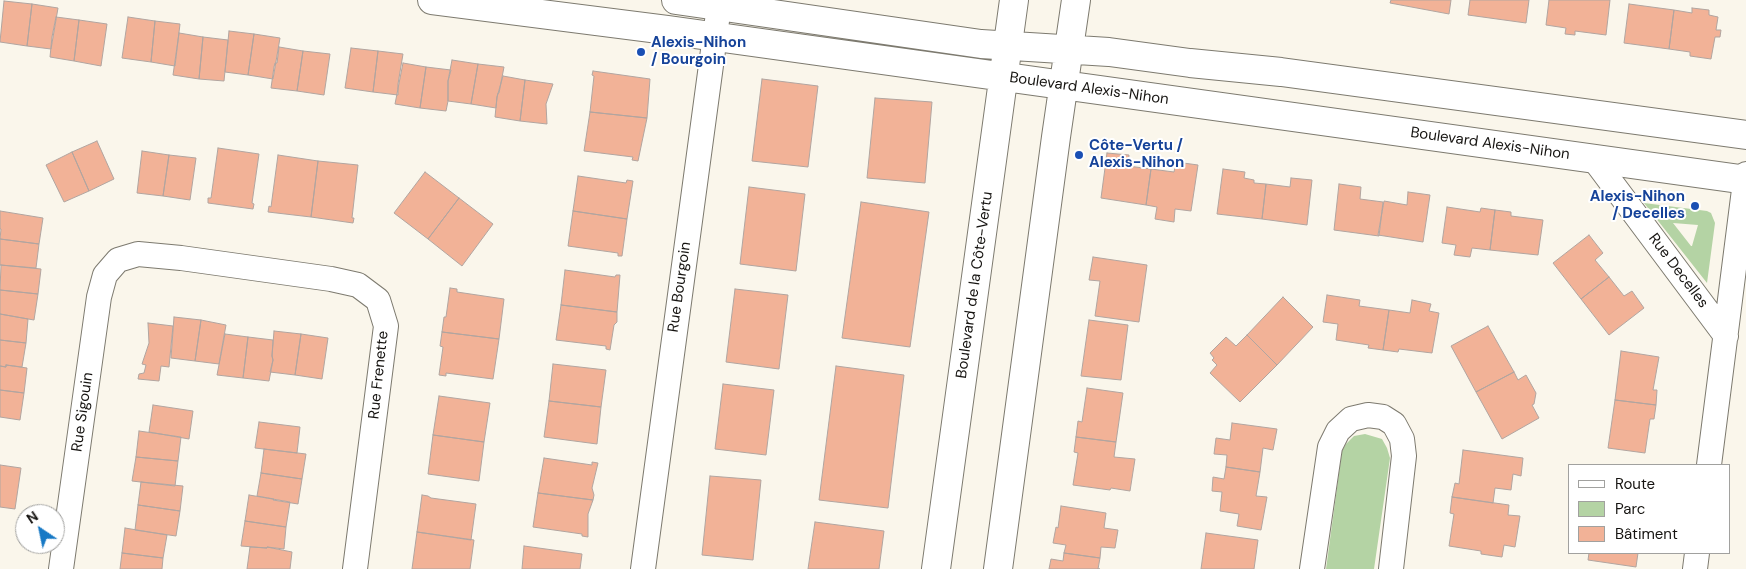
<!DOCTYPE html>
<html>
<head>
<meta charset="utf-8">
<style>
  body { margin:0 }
  #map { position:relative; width:1746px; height:569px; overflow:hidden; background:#faf6eb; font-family:"DM Sans",sans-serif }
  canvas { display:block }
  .legend { position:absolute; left:1568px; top:464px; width:162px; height:90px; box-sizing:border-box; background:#fff; border:1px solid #a1a19f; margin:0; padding:6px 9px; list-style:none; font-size:15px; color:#151310 }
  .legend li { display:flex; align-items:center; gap:10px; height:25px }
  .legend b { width:25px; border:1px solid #a1a19f }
  .north { position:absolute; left:15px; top:504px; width:50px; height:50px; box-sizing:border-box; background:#fff; border:1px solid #a1a19f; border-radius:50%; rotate:326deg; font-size:14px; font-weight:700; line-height:20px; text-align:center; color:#151310 }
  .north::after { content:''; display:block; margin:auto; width:18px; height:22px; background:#1779c5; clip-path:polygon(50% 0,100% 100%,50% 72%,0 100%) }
</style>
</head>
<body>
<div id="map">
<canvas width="1746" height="569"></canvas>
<ul class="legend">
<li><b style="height:6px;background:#fff"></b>Route</li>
<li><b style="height:14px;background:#b4d3a4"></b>Parc</li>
<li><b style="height:14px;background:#f2b297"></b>Bâtiment</li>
</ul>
<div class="north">N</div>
</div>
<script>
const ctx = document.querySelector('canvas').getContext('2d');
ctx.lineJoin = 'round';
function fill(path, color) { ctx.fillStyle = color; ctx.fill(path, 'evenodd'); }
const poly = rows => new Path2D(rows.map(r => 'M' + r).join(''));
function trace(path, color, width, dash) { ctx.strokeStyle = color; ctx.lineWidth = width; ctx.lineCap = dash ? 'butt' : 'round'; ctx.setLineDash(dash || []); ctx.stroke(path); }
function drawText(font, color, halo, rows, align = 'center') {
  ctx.font = font + ' "DM Sans",sans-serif'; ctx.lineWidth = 4; ctx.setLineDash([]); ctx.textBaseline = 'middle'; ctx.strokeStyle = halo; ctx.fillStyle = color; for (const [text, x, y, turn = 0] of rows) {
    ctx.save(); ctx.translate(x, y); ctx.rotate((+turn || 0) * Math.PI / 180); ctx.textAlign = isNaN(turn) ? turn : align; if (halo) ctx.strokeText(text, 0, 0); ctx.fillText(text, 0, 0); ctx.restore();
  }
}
const green = poly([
  [1644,203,1707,211,1711,213,1715,223,1707,283],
  [1673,223,1698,225,1692,246,1691,246],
  [1365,434,1382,439,1387,448,1390,458,1374,569,1326,569,1342,451,1346,444,1354,436]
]);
const building = poly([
  [1391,0,1451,0,1449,14,1390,3,1391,0],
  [1470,0,1529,0,1526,23,1468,15,1470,0],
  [1549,0,1610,0,1606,35,1575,31,1575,35,1565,34,1566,28,1546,25,1549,0],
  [4,1,32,4,27,46,0,42,4,1],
  [32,4,58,8,51,49,27,46,32,4],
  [1629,4,1674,10,1669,49,1624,43,1629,4],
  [1692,8,1709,10,1709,15,1718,17,1716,30,1721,30,1720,37,1715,37,1711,59,1690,56,1690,52,1669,49,1674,10,1692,13,1692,8],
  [56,17,79,20,74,61,50,57,52,37,56,17],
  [128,17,155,21,151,62,122,58,128,17],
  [79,20,107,24,101,66,74,61,79,20],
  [155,21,180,24,175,66,151,62,155,21],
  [229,31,254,34,248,75,225,72,229,31],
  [179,33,203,37,199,79,173,75,179,33],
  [254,34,280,38,273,79,248,75,254,34],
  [203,37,228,40,224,81,199,79,203,37],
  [279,47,303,51,297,91,271,88,274,67,275,63,277,63,279,47],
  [351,48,378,51,373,92,345,88,351,48],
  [303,51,330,54,324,95,297,91,303,51],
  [378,51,403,54,398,84,398,95,373,92,378,51],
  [452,60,478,64,471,104,448,101,448,81,452,60],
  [403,63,426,67,420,108,395,104,403,63],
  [478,64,504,67,499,93,498,93,497,97,496,108,471,104,478,64],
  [426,67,451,70,448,81,448,101,446,111,420,108,426,67],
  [593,71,650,79,647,118,590,112,594,76,592,75,593,71],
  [503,76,525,80,520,121,495,117,497,97,503,76],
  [762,79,818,86,808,167,752,161,762,79],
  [525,80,553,84,546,104,547,124,520,121,525,80],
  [875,98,932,102,925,183,867,178,875,98],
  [590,112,647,118,638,161,632,160,633,157,584,151,590,112],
  [97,141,114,179,89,191,72,152,97,141],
  [218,148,259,154,252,203,254,204,253,209,208,203,208,198,211,198,218,148],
  [142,151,169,155,163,196,137,193,142,151],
  [72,152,89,191,64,202,46,165,72,152],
  [1107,153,1129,155,1128,166,1151,169,1146,205,1101,198,1107,153],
  [169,155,196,158,190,200,163,196,169,155],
  [278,155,318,161,311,217,268,212,269,206,271,207,278,155],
  [318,161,358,165,352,218,354,218,353,223,311,217,318,161],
  [1176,162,1198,165,1191,211,1175,209,1174,222,1155,219,1157,207,1146,205,1151,169,1174,172,1176,162],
  [1223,169,1245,172,1244,178,1254,180,1254,183,1266,184,1262,219,1217,214,1223,169],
  [425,172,459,198,428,239,394,213,425,172],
  [578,176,626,183,627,180,633,181,627,219,573,211,578,176],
  [1291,178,1312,180,1307,225,1262,219,1266,184,1290,187,1291,178],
  [1339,184,1361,187,1360,199,1383,202,1379,236,1334,230,1339,184],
  [749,187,805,194,796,271,740,264,749,187],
  [1408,192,1430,195,1423,242,1378,235,1384,201,1407,205,1408,192],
  [459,198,493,224,462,266,428,239,459,198],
  [861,202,929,212,910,347,842,338,861,202],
  [1447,207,1480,212,1481,208,1495,210,1490,250,1472,248,1470,257,1454,255,1456,245,1442,243,1447,207],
  [1495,210,1511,212,1511,216,1543,220,1538,255,1490,250,1495,210],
  [0,211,43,218,39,244,0,239,1,229,0,229,0,211],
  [573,211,627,219,622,256,618,256,618,253,568,246,573,211],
  [1589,235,1603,253,1595,260,1609,277,1581,299,1553,263,1589,235],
  [0,239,39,244,36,268,0,265,0,239],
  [1093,257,1147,265,1139,322,1095,316,1100,281,1089,280,1093,257],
  [1,265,41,269,38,294,0,290,1,265],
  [565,270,615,277,616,275,620,275,617,312,561,305,565,270],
  [1609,277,1624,296,1632,291,1644,308,1609,335,1581,299,1609,277],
  [450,288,457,289,457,292,504,299,499,339,442,332,444,317,446,317,450,288],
  [735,289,788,295,779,369,726,362,735,289],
  [0,290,38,294,34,320,0,314,0,290],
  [1327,295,1360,300,1359,306,1389,310,1383,350,1368,348,1369,345,1336,340,1338,324,1323,322,1327,295],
  [1283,297,1313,327,1277,365,1247,335,1283,297],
  [1412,300,1431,304,1429,311,1439,313,1432,353,1399,349,1398,352,1383,350,1389,310,1410,313,1412,300],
  [561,305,617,312,617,322,614,325,610,350,606,349,606,346,556,340,561,305],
  [0,314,28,319,26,343,0,340,0,314],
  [174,317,201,320,195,361,171,358,174,317],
  [201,320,226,325,219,364,195,361,201,320],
  [1089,320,1128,325,1121,380,1081,376,1089,320],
  [148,323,173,326,169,367,161,366,159,381,138,379,139,374,144,373,146,365,142,364,149,343,148,323],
  [1488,326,1514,372,1476,392,1451,346,1488,326],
  [274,331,301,334,295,375,270,372,273,360,272,356,274,331],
  [442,332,499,339,493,379,446,373,446,376,439,375,443,347,440,346,442,332],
  [225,334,248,337,243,378,217,375,225,334],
  [301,334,328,338,322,379,295,375,301,334],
  [1247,335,1277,365,1240,402,1210,373,1217,365,1212,360,1214,358,1210,353,1226,337,1236,346,1247,335],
  [248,337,273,340,272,356,273,360,269,381,243,378,248,337],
  [0,340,26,343,22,367,6,365,6,367,0,366,0,340],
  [1621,351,1659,357,1653,390,1657,390,1656,405,1615,400,1621,351],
  [553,364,606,370,601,407,549,401,553,364],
  [6,365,27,368,24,393,0,390,0,366,6,367,6,365],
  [836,366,904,375,888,508,819,500,836,366],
  [1514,372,1518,380,1526,375,1536,393,1534,404,1532,405,1539,418,1502,439,1476,392,1514,372],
  [723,384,774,390,766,455,715,449,723,384],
  [1087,388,1123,393,1116,442,1076,437,1078,421,1082,422,1087,388],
  [0,390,24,393,20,420,0,417,0,390],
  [439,396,490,403,484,442,433,435,439,396],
  [1615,400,1656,405,1654,419,1650,419,1645,453,1608,448,1615,400],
  [549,401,601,407,597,444,544,437,549,401],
  [153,405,193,411,189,439,149,432,153,405],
  [259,422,300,427,297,453,255,448,259,422],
  [1232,423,1277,429,1273,450,1263,448,1260,472,1226,467,1227,455,1214,454,1216,438,1230,440,1232,423],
  [139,431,181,437,178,461,136,457,139,431],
  [433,435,484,442,479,481,428,474,433,435],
  [1076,437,1116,442,1114,457,1135,459,1130,491,1111,488,1110,490,1073,485,1078,453,1074,452,1076,437],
  [264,449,306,454,302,479,261,473,264,449],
  [1463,450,1523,458,1521,476,1513,474,1511,490,1495,488,1493,503,1452,497,1455,483,1459,484,1463,450],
  [136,457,178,461,175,486,132,481,136,457],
  [544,458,592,465,592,462,598,463,592,488,594,495,593,500,538,493,544,458],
  [0,465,21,468,15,509,0,507,0,465],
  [1226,467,1260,472,1256,496,1267,497,1261,530,1237,526,1239,514,1220,511,1222,492,1212,491,1213,477,1224,479,1226,467],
  [261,473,302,479,298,504,273,500,274,499,257,496,261,473],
  [710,476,761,480,753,560,702,555,710,476],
  [141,482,183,486,180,511,138,505,141,482],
  [538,493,593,500,588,514,588,537,582,536,582,534,533,527,538,493],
  [249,495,290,502,286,527,245,521,249,495],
  [422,495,428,496,431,498,476,504,471,540,417,532,422,495],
  [1452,497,1509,505,1508,515,1520,516,1515,547,1504,545,1502,557,1481,554,1481,551,1449,546,1454,514,1450,513,1452,497],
  [138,505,180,511,176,536,135,530,138,505],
  [1061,506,1106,513,1104,528,1118,530,1115,548,1101,547,1100,558,1064,553,1066,545,1053,543,1056,527,1058,528,1061,506],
  [245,521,286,527,284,549,267,547,267,548,241,546,245,521],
  [815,522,884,531,879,569,808,569,815,522],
  [125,528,167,535,163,558,122,553,125,528],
  [417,532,474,540,470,569,412,569,417,532],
  [1206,533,1258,540,1254,569,1201,569,1206,533],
  [524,546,582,554,580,569,522,569,524,546],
  [250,547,267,548,267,547,292,552,290,569,247,569,250,547],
  [122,553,163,558,162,569,120,569,122,553],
  [1064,553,1100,558,1098,569,1100,569,1049,569,1051,559,1063,561,1064,553],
  [1589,553,1638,553,1636,567,1588,560,1589,553]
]);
const street = poly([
  [1593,158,1726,336],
  [1709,465,1746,174],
  [61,569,99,297,105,275,118,260,138,254,181,258,331,279,358,285,378,300,386,326,355,569],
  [643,569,719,6],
  [1312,569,1330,447,1338,431,1351,419,1368,415,1383,417,1394,424,1402,439,1404,456,1391,569],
  [1695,569,1697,553]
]);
const secondary = poly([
  [432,0,667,30,1746,180],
  [676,0,981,44,1109,52,1190,63,1281,72,1746,135],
  [936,569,1014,0],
  [998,569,1056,137,1076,0]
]);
const markers = [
  [641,52,5,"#1a4fb4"],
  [1079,155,5,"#1a4fb4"],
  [1695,206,5,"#1a4fb4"]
];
const transitNames = [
  ["Alexis-Nihon",651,43],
  ["/ Bourgoin",651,60],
  ["Côte-Vertu /",1089,146],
  ["Alexis-Nihon",1089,163],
  ["Alexis-Nihon",1685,197,"right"],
  ["/ Decelles",1685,214,"right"]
];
const streetNames = [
  ["Boulevard Alexis-Nihon",1089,89,8],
  ["Boulevard Alexis-Nihon",1490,144,8],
  ["Rue Decelles",1678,271,53],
  ["Boulevard de la Côte-Vertu",975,285,-82],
  ["Rue Bourgoin",680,287,-82],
  ["Rue Frenette",379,375,-84],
  ["Rue Sigouin",83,412,-82]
];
fill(green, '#b4d3a4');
fill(building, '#f2b297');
trace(building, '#b1a5a0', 1);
trace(street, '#7d7a6f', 26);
trace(secondary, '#7d7a6f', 30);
trace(street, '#fff', 24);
trace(secondary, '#fff', 28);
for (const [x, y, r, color] of markers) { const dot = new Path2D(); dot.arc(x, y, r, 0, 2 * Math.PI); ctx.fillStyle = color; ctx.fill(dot); trace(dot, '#fff', 2); }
drawText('bold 15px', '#164399', '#fff', transitNames, 'left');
drawText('15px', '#151310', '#fff', streetNames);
</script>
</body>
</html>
